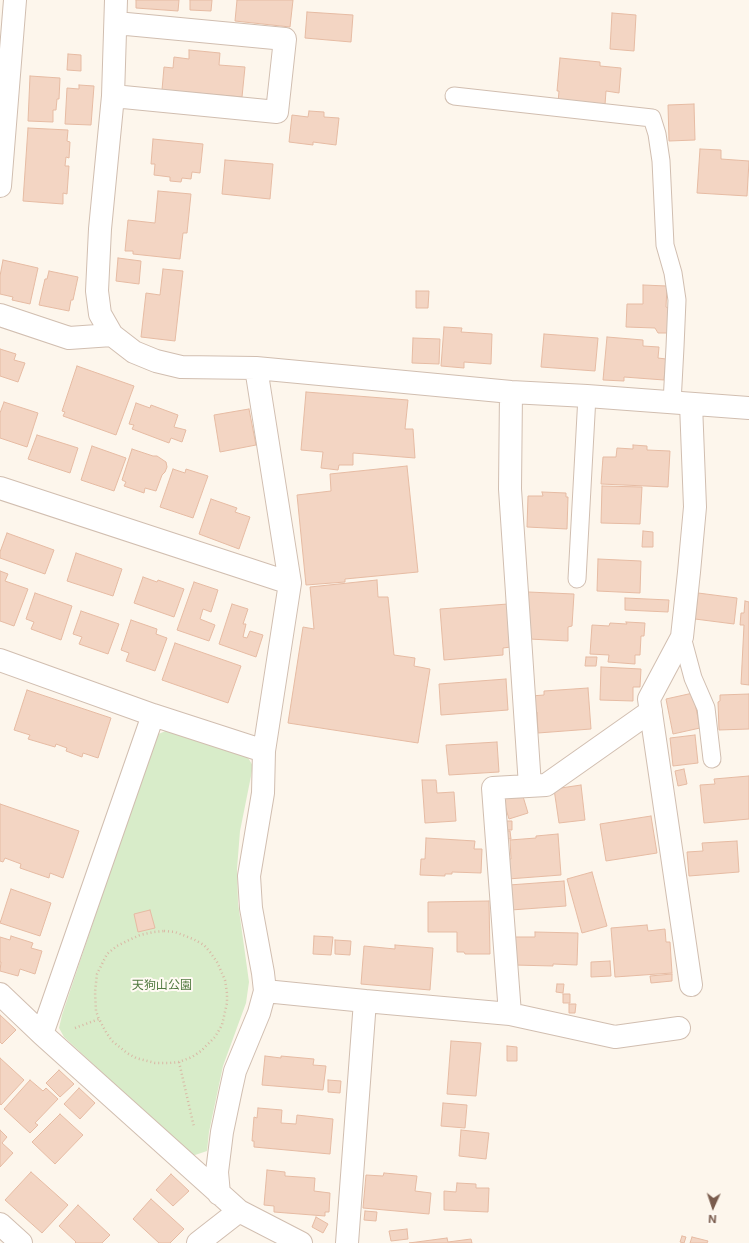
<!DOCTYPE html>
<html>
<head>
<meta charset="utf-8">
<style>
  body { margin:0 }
  #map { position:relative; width:749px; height:1243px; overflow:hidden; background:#fdf6ec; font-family:Inter,sans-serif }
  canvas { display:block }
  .north { position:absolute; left:693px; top:1187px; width:40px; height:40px; -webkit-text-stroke:3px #fffaf3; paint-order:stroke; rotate:183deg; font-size:11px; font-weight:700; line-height:16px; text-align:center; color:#7a5c4d }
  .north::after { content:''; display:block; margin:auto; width:14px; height:18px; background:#7a5c4d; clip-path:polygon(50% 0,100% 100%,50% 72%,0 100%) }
</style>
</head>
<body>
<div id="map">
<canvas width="749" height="1243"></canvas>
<div class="north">N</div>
</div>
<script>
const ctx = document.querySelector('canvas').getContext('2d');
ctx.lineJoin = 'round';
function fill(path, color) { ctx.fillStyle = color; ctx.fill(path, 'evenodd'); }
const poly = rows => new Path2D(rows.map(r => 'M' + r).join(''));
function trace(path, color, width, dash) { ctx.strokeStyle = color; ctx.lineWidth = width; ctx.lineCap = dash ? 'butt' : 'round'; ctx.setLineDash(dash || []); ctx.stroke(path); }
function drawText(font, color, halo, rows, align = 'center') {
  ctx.font = font + ' Inter,"Noto Sans JP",sans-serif'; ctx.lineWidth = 4; ctx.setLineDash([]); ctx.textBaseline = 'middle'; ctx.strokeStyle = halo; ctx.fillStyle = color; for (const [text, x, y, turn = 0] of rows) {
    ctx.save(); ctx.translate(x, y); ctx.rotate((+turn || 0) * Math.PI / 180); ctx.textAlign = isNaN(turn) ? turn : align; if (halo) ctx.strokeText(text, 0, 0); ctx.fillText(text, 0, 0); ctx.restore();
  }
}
const green = poly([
  [168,730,247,756,253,766,240,831,237,869,238,903,249,982,246,1003,223,1066,209,1132,207,1151,192,1156,64,1037,59,1028,62,1015,156,735]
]);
const building = poly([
  [136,0,179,0,178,11,136,8,136,0],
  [190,0,212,0,211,11,190,10,190,0],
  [237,0,293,0,290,27,235,21,237,0],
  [307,12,353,15,351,42,305,38,307,12],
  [612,13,636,15,634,51,610,49,612,13],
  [189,50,220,53,219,65,245,67,242,97,162,90,164,67,173,68,174,57,189,59,189,50],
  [68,54,81,55,81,71,67,70,68,54],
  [560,58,600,62,600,66,621,68,619,93,606,91,605,105,558,103,559,91,557,91,560,58],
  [30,76,60,78,59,99,57,99,56,110,53,110,53,122,28,121,30,76],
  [79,85,94,86,91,125,65,124,67,88,79,89,79,85],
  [694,104,695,140,669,141,668,105,694,104],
  [309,111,324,112,324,117,339,118,336,145,313,142,313,145,289,142,292,115,308,117,309,111],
  [28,128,68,130,67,141,70,142,69,158,66,157,65,166,69,166,67,194,63,193,63,204,23,201,28,128],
  [153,139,203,144,200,173,192,172,191,179,182,178,181,182,170,181,170,177,154,175,155,164,151,164,153,139],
  [700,149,721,150,721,159,749,161,747,196,697,193,700,149],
  [225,160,273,164,270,199,222,194,225,160],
  [158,191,191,194,187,233,183,233,180,259,133,254,133,251,125,251,128,220,155,223,158,191],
  [118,258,141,261,139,284,116,281,118,258],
  [3,260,38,268,30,304,12,300,13,297,0,294,0,276,3,260],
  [163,269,183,271,175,341,141,337,146,293,160,295,163,269],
  [49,271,78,277,73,300,71,300,69,311,39,305,45,279,47,279,49,271],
  [643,285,667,286,666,307,672,310,671,333,658,333,655,328,626,327,627,304,643,304,643,285],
  [416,291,429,291,428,308,416,308,416,291],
  [444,327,462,328,461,332,492,334,491,364,464,362,464,368,441,366,444,327],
  [544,334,598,338,595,371,541,367,544,334],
  [607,337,643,340,643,346,659,347,658,358,666,359,664,380,624,377,624,381,603,380,607,337],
  [413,338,440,339,439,364,412,363,413,338],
  [0,349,16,354,14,360,25,363,18,382,0,376,0,349],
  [77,366,134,386,116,435,63,416,65,412,62,411,77,366],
  [306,392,408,400,405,429,413,429,415,458,353,453,353,465,339,465,338,470,321,468,323,452,301,450,306,392],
  [4,402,38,413,27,447,0,438,0,413,4,402],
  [136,403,150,408,151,405,178,415,174,427,186,430,182,442,171,438,169,443,132,429,134,425,129,424,136,403],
  [249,409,256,445,220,452,214,415,249,409],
  [37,435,78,448,70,473,28,459,37,435],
  [633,445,647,446,647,450,670,451,668,487,601,484,603,457,616,457,617,448,633,449,633,445],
  [92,446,126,458,114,491,81,480,92,446],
  [132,449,153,456,157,456,166,462,167,467,165,472,162,475,156,491,145,488,144,493,124,486,126,482,122,480,132,449],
  [407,466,418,572,345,579,345,582,306,585,297,495,331,491,330,474,407,466],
  [173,469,185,473,186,469,208,476,193,518,160,507,173,469],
  [602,486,642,487,640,524,601,523,602,486],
  [542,492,566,493,566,497,568,497,567,529,527,527,528,496,543,496,542,492],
  [211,499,237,508,235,512,250,517,239,549,199,534,211,499],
  [643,531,653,532,653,547,642,547,643,531],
  [7,533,54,550,45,574,0,558,0,552,7,533],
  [76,553,122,569,113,596,67,581,76,553],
  [598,559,641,561,640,593,597,591,598,559],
  [0,571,8,574,5,581,28,589,14,626,0,621,0,571],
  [143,577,157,582,158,580,184,589,174,617,134,603,143,577],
  [377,580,378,597,388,597,394,655,415,658,414,666,430,669,418,743,288,723,303,627,314,629,310,587,377,580],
  [194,582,218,590,211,612,203,609,200,619,215,625,209,641,177,630,194,582],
  [528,592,574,594,572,626,568,627,568,641,529,639,526,627,528,592],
  [35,593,72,606,61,640,31,629,34,622,26,619,35,593],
  [698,593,737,598,734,624,695,619,698,593],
  [625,598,669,600,668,612,625,610,625,598],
  [745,601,749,602,749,685,741,684,744,625,740,625,741,613,744,613,745,601],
  [232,604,248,609,243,624,246,624,243,637,247,638,250,631,263,635,256,657,219,644,232,604],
  [508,604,511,647,503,648,503,655,444,660,440,609,508,604],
  [81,611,119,624,108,654,79,644,82,637,73,634,81,611],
  [131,620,157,629,156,634,167,638,155,671,126,661,129,653,121,650,131,620],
  [626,622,645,623,644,636,641,636,640,655,635,655,635,664,608,662,609,655,590,654,592,625,609,626,610,623,627,624,626,622],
  [175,643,241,666,228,703,162,680,175,643],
  [586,657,597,657,596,666,585,666,586,657],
  [601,667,641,669,640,687,633,687,633,701,600,700,601,667],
  [506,679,508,710,441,715,439,684,506,679],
  [588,688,591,729,538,733,537,712,533,712,531,696,544,695,544,691,588,688],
  [27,690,111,718,98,758,83,753,82,757,66,751,67,748,56,744,55,747,28,739,30,735,14,730,27,690],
  [693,693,700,728,673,734,666,699,693,693],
  [749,694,749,729,719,730,718,702,720,701,720,695,749,694],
  [695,735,698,763,673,766,670,738,695,735],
  [497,742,499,772,449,775,446,745,497,742],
  [684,769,687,784,678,786,675,771,684,769],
  [749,776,749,819,704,823,700,785,715,784,714,779,749,776],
  [422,780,436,780,437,793,454,792,456,821,425,823,422,780],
  [581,785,585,820,559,823,554,789,581,785],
  [522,793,528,813,509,819,503,799,522,793],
  [0,804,79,831,63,878,50,873,49,878,20,868,21,864,5,858,3,862,0,861,0,804],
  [651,816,657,853,606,861,600,824,651,816],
  [504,821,512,821,512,830,505,830,504,821],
  [505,831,510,831,511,839,506,839,505,831],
  [558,834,561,875,508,879,507,859,511,859,510,840,536,838,536,836,558,834],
  [426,838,475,841,474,849,482,849,481,873,452,872,452,874,445,874,445,876,420,875,421,859,425,859,426,838],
  [737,841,739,872,689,876,687,852,703,851,702,843,737,841],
  [592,872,607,926,582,933,567,879,592,872],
  [564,881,566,906,511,910,509,885,564,881],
  [11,889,51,903,40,936,0,923,11,889],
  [489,901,490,954,465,954,464,952,457,952,457,932,428,932,428,902,489,901],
  [150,910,155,928,138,932,134,914,150,910],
  [647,925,648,931,665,929,666,942,670,942,672,973,615,977,611,928,647,925],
  [535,932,578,933,577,965,553,964,553,966,514,965,515,937,535,937,535,932],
  [11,936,33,943,31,948,42,951,35,974,20,969,18,976,0,971,1,962,0,962,0,937,10,940,11,936],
  [314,936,333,937,331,955,313,954,314,936],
  [335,940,351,941,350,955,335,954,335,940],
  [395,945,433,948,430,990,361,984,364,946,395,949,395,945],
  [610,961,611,976,591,977,591,962,610,961],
  [672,974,672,981,651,983,650,976,672,974],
  [557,984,564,984,563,993,556,992,557,984],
  [563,994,570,994,570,1003,563,1003,563,994],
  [569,1004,576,1004,575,1013,569,1013,569,1004],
  [0,1015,16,1030,2,1044,0,1042,0,1015],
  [451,1041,481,1043,476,1096,447,1094,451,1041],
  [507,1046,517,1047,517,1061,507,1061,507,1046],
  [265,1056,281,1058,281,1056,314,1059,313,1065,326,1066,323,1090,262,1085,265,1056],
  [0,1058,24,1080,1,1105,0,1104,0,1058],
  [59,1070,74,1084,60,1097,46,1083,59,1070],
  [30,1080,43,1091,46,1088,58,1099,35,1123,38,1125,30,1133,4,1109,30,1080],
  [328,1080,341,1081,340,1093,328,1092,328,1080],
  [79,1088,95,1103,80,1119,64,1104,79,1088],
  [443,1103,467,1105,465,1128,441,1126,443,1103],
  [258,1108,282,1110,281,1123,296,1124,297,1115,333,1119,330,1154,254,1147,254,1141,252,1141,254,1117,257,1118,258,1108],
  [60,1114,83,1135,55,1164,32,1142,60,1114],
  [0,1130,7,1137,2,1143,13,1153,0,1167,0,1130],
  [461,1130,489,1133,486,1159,459,1156,461,1130],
  [267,1170,285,1172,285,1176,315,1178,314,1191,330,1193,329,1212,325,1212,325,1216,274,1212,274,1206,264,1205,267,1170],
  [31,1172,68,1205,42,1233,5,1200,31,1172],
  [384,1173,417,1176,415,1191,431,1193,429,1214,363,1208,366,1175,383,1176,384,1173],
  [171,1174,189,1191,173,1206,156,1190,171,1174],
  [457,1183,476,1184,476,1188,489,1188,488,1212,444,1210,444,1191,456,1192,457,1183],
  [151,1199,184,1229,170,1243,159,1243,133,1219,151,1199],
  [78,1205,110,1235,102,1243,75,1243,76,1242,59,1226,78,1205],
  [365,1211,377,1212,376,1221,364,1220,365,1211],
  [316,1217,328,1224,323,1233,312,1227,316,1217],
  [407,1229,408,1239,391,1241,389,1231,407,1229],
  [682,1236,686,1237,684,1243,680,1242,682,1236],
  [692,1237,708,1241,707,1243,690,1243,692,1237],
  [447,1238,448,1242,471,1239,472,1243,409,1243,447,1238]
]);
const path = poly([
  [164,931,175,932,193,939,204,945,210,952,217,962,225,980,227,993,227,1003,222,1025,215,1037,201,1051,192,1057,179,1062,169,1063,155,1063,136,1058,127,1053,112,1041,106,1032,99,1019,96,1011,95,992,97,974,107,954,117,946,129,940,140,935,154,932,164,931],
  [75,1028,99,1019],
  [179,1062,194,1127]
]);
const service = poly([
  [454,96,652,118,657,134,661,161,665,245,673,273,677,300,675,347,672,403],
  [577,579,587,396],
  [682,637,693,678,706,708,712,759]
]);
const minor = poly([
  [116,0,113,96,100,229,97,291,100,314,112,335,134,352,156,361,181,367,256,368,511,392,587,396,749,408],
  [113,96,277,112,285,39,116,23],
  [0,186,15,0],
  [0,315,69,338,112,335],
  [511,392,510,489,530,786],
  [691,404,695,507,689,572,682,637,649,699,691,985],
  [0,488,290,583],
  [0,660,153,715,264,751],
  [265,991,365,1001,347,1243],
  [0,994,42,1034,239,1211,301,1243],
  [365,1001,510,1014,615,1037,679,1028],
  [510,1014,493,788,546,785,651,711],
  [42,1034,153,715],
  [219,1194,217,1172,222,1132,231,1089,235,1071,259,1013,265,991,263,973,251,908,249,876,263,793,264,751,290,583,256,368],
  [0,1224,21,1243],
  [198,1243,239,1211]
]);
const parkNames = [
  ["天狗山公園",162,985]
];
fill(green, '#d8ecc9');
fill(building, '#f3d5c3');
trace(building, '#e6bba3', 1);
trace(service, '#d1beb0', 19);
trace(minor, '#d1beb0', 24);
trace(path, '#d9b8a5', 2.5, [1, 3]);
trace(service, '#fff', 17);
trace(minor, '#fff', 22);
drawText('12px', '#537a41', '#fffaf3', parkNames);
</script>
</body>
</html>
